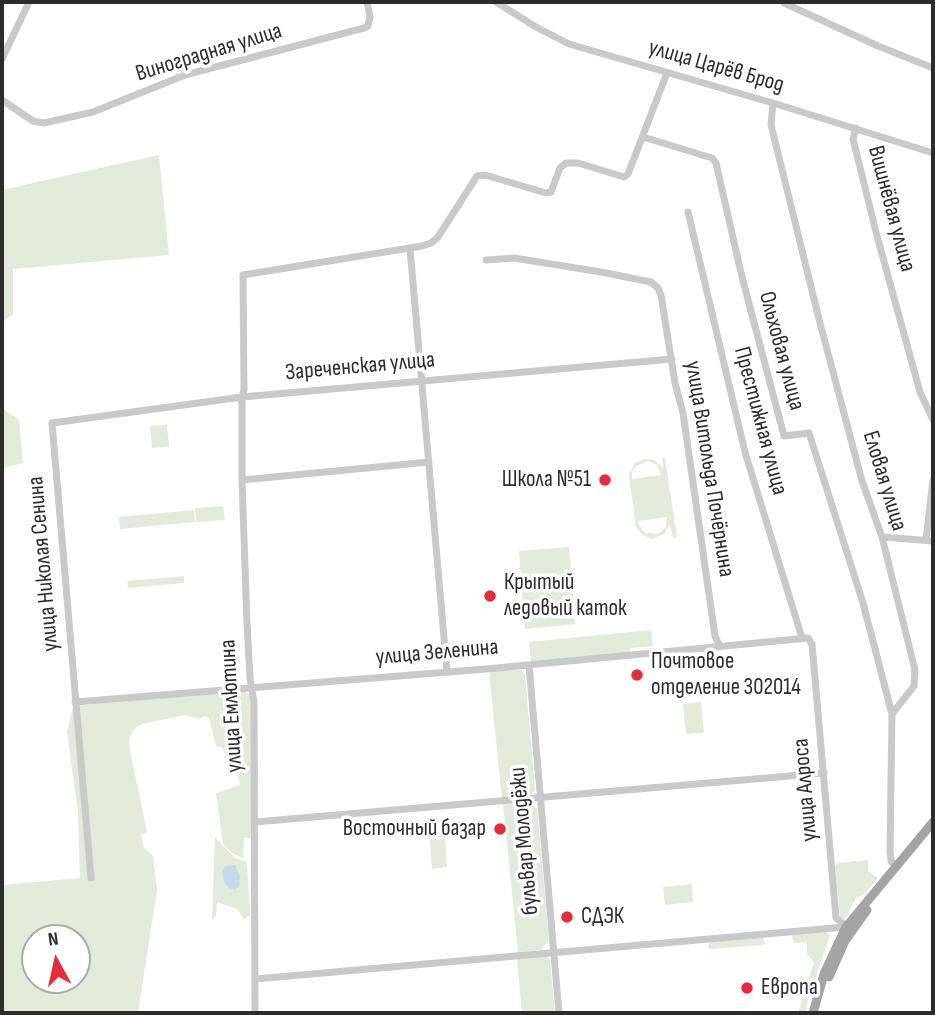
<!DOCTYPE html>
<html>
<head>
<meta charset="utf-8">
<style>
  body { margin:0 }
  #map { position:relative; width:935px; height:1015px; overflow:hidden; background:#fff; font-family:"Sofia Sans Condensed",sans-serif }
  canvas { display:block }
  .frame { position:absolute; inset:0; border:4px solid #2c2c2c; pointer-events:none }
  .north { position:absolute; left:21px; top:924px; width:70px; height:70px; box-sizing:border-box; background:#fff; border:2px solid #ababab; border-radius:50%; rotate:352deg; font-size:19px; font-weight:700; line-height:28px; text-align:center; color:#2c2c2c }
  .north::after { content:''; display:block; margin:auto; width:24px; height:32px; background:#e52c3a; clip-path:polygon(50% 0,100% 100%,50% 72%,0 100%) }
</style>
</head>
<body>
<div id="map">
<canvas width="935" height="1015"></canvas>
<div class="frame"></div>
<div class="north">N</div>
</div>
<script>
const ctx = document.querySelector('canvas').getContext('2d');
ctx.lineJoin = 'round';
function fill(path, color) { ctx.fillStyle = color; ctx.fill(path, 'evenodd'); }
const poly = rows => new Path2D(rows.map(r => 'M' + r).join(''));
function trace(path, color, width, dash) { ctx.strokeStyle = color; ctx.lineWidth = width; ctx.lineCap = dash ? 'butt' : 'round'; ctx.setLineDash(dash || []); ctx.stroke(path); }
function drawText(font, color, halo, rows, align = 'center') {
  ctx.font = font + ' "Sofia Sans Condensed",sans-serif'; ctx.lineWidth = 7; ctx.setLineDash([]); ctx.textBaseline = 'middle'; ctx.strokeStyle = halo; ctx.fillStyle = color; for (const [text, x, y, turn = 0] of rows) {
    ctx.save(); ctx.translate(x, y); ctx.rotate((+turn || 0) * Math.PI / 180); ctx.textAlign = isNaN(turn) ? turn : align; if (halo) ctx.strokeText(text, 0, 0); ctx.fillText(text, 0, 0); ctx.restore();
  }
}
const green = poly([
  [159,155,169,255,13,269,13,314,2,322,2,188,2,190],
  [2,408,19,420,23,463,2,468],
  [167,425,169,447,152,448,150,426],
  [662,458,665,458,677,537,673,538,670,524,664,534,652,539,642,535,636,527,629,475,635,463,644,459,654,460,663,468],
  [648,461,657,465,661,475,632,479,632,472,636,466],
  [667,517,666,527,658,534,645,533,639,525,638,521],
  [223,506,225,520,196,522,195,508],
  [194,510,195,522,120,529,119,517],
  [569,547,575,624,525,629,519,551],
  [184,576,184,583,128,588,127,581],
  [651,630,653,646,630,648,630,653,531,662,529,642],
  [520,669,525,675,535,790,530,796,502,799,489,671],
  [242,691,248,693,252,700,252,838,244,838,243,858,232,853,223,844,216,793,240,785,237,771,228,769,223,748,216,746,209,718,205,716,199,719,185,715,142,724,135,728,130,736,129,745,147,832,141,835,144,848,153,856,157,890,138,1013,2,1013,2,885,80,878,78,812,67,732,73,706],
  [35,938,77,938,77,980,35,980],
  [701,702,704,733,686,734,683,704],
  [529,801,537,808,549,940,541,950,518,952,503,804],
  [215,837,235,858,247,862,250,915,244,919,237,909,217,902,216,916,212,920],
  [445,839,447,867,432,869,430,840],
  [868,860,868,871,878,878,865,893,856,898,845,919,840,917,835,866,837,863],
  [692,884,693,902,665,905,663,887],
  [824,931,830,935,808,999,806,1013,798,1013,814,962,807,955,807,942,794,943,792,936,793,934],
  [763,937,765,943,763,945,711,949,708,947,711,941],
  [547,956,550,960,555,1013,522,1013,517,958]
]);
const water = poly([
  [235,865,240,876,239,886,235,890,229,888,224,882,222,872,225,866]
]);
const minor = poly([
  [496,2,536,27,569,44,773,103,933,153],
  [784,3,878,46,933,68],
  [2,59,29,2],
  [2,100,33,121,44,123,93,112,185,75,364,28,368,26,370,17,367,2],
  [773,103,771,125,820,323,862,481,882,537,915,670,914,686,892,714,890,851,891,861,895,866],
  [856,128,853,139,877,236,920,392,933,420],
  [643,137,712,158,716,163,742,277,784,436,809,433,863,603,892,714],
  [688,212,745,452,802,638],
  [410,248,447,672],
  [486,260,514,258,601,272,651,282,658,288,661,295,675,383,683,413,715,636,720,647],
  [242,480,429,462],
  [882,537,933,541],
  [926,540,933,480],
  [529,665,559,1013],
  [75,702,486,669,808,638,812,644,836,918,850,929],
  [255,822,824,773],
  [91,878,52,423,242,397,672,359],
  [255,979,845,927],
  [255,1013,254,702,250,678,247,623,242,480,242,397,244,390,243,275,422,246,431,243,438,237,477,176,485,175,546,193,551,192,560,168,566,163,578,163,624,177,628,174,667,73]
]);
const major = poly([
  [829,977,845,941,867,910],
  [813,1013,824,974,846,927,933,822]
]);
const markers = [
  [605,480,7,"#e52c3a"],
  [490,596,7,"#e52c3a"],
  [637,675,7,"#e52c3a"],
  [500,829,7,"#e52c3a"],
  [567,917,7,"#e52c3a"],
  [747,988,7,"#e52c3a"]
];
const streetNames = [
  ["Виноградная улица",209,53,-17],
  ["улица Царёв Брод",716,67,16],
  ["Вишнёвая улица",891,209,75],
  ["Ольховая улица",781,351,75],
  ["Зареченская улица",360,367,-5],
  ["Престижная улица",760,421,75],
  ["улица Витольда Почёрнина",709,469,81],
  ["Еловая улица",884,481,73],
  ["улица Николая Сенина",44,564,-95],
  ["улица Зеленина",437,653,-5],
  ["улица Емлютина",232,706,-93],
  ["улица Алроса",806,790,-95],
  ["бульвар Молодёжи",525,841,-95]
];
const poiNames = [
  ["Школа №51",591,480,"right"],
  ["Крытый",504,583],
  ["ледовый каток",504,609],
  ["Почтовое",651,662],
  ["отделение 302014",651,688],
  ["Восточный базар",486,829,"right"],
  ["СДЭК",581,917],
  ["Европа",761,988]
];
fill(green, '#e2ead9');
fill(water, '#c4dcea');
trace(minor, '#c9c9c9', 7);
trace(major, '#a4a4a4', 9);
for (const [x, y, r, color] of markers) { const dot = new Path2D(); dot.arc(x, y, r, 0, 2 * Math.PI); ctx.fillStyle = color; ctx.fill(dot); trace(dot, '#fff', 2.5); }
drawText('23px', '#2c2c2c', '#fff', streetNames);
drawText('23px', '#2c2c2c', '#fff', poiNames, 'left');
</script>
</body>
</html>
